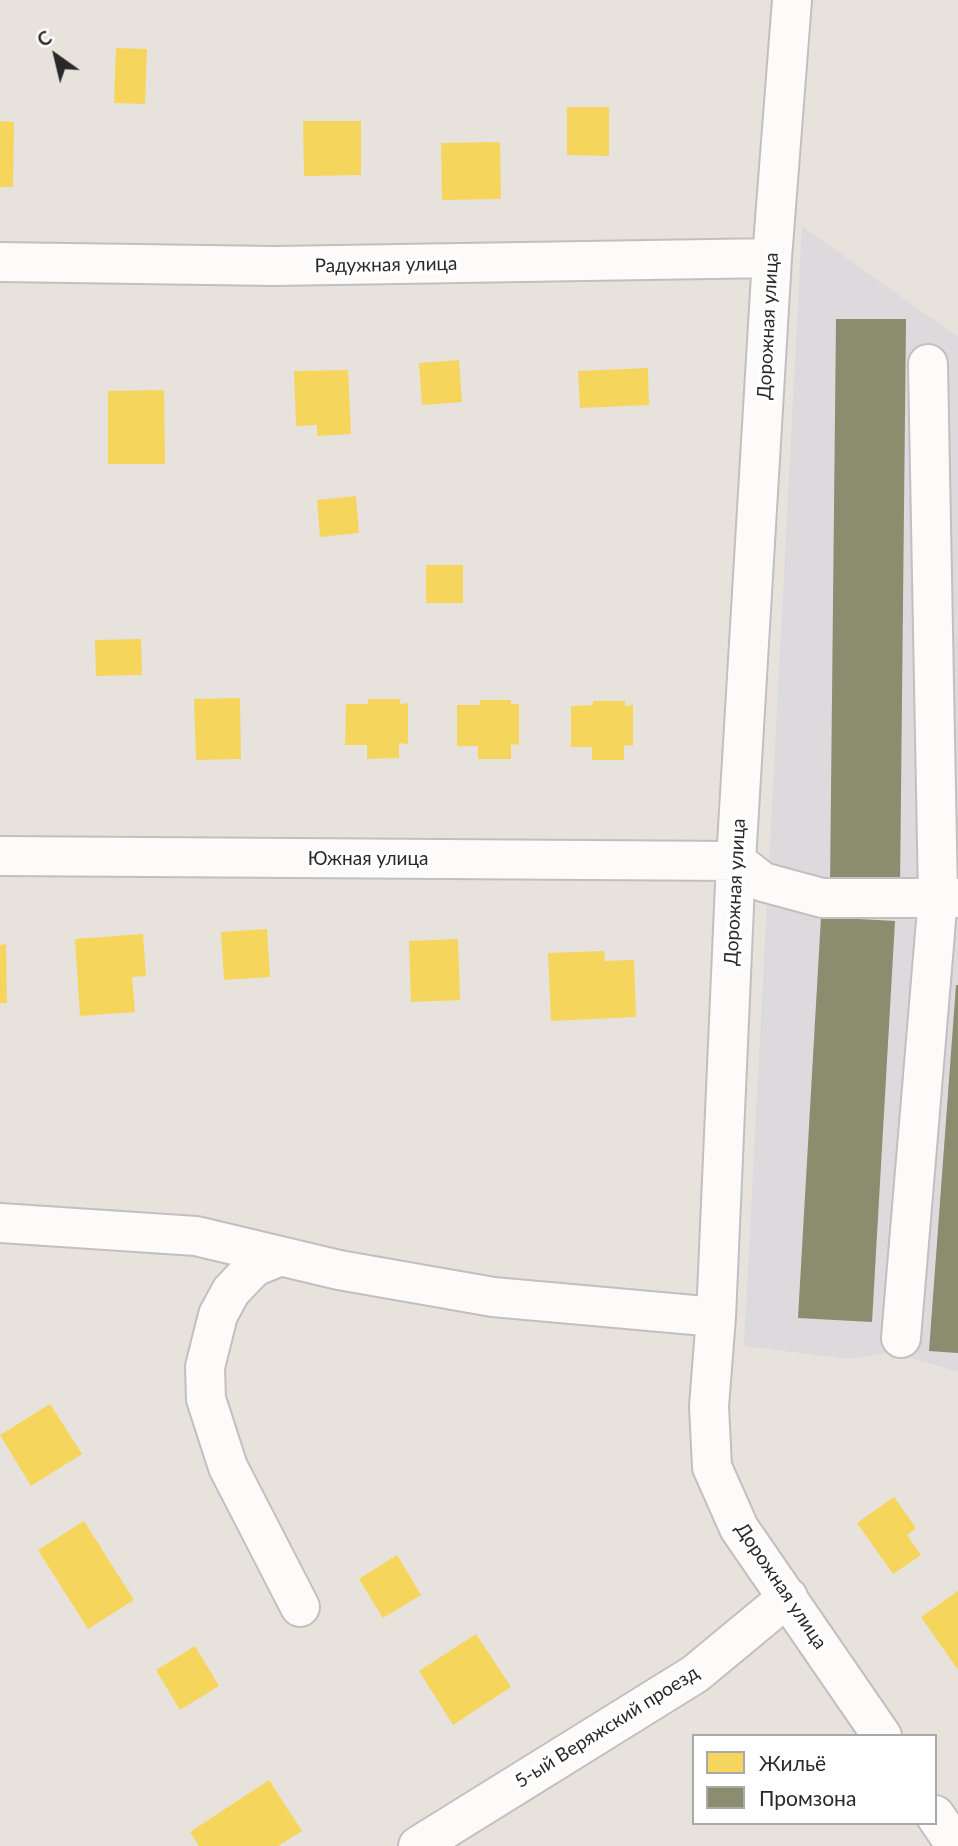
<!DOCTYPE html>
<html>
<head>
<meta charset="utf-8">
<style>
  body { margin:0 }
  #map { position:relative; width:958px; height:1846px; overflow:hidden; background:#e8e2dd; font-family:Lato,sans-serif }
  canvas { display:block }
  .legend { position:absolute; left:692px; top:1734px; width:245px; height:91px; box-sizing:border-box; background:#fff; border:2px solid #a9a9a9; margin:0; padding:9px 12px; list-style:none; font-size:21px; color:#292929 }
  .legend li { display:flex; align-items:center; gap:14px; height:35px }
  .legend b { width:35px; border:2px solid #a9a9a9 }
  .north { position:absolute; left:21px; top:21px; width:70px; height:70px; -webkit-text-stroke:5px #fff; paint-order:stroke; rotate:326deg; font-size:19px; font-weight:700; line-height:28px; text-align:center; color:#292929 }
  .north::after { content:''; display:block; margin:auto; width:24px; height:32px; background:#292929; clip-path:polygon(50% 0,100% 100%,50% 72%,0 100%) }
</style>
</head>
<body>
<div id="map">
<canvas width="958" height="1846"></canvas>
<ul class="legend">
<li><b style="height:19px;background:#f6d55c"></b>Жильё</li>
<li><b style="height:19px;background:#8c8c6e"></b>Промзона</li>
</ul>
<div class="north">С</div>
</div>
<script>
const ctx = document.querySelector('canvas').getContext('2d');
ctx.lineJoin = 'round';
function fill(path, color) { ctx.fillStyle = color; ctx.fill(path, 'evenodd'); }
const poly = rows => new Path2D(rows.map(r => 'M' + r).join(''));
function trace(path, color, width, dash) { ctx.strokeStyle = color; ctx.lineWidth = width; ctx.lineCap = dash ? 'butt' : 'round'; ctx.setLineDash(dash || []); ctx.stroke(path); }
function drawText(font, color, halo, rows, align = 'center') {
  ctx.font = font + ' Lato,sans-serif'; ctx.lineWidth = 7; ctx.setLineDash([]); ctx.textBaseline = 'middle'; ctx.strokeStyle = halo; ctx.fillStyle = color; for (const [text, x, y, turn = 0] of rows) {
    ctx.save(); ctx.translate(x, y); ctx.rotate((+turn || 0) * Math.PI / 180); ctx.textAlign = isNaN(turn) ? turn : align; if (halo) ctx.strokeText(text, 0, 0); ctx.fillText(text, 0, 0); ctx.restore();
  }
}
const industrial = poly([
  [802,226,958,337,958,1372,891,1352,848,1359,744,1346]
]);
const homes = poly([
  [116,48,147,49,145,104,114,103],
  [567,107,609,107,609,156,567,155],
  [0,121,14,122,13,187,0,187],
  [303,121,361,121,361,175,304,176],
  [500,142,501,199,442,200,441,143],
  [459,360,462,402,422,405,419,363],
  [648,368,649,405,580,408,578,371],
  [348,370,351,434,317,436,317,425,296,426,294,371],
  [164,390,165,464,108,464,108,391],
  [356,496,359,533,320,537,317,500],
  [426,565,463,565,463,603,426,603],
  [141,639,142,675,96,676,95,640],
  [240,698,241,759,196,760,194,699],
  [368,699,400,699,400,704,408,703,408,744,399,743,399,758,367,759,367,745,345,745,346,704,368,704],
  [480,700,511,700,511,704,519,704,519,745,511,744,511,759,478,759,478,746,457,746,457,705,480,705],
  [593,701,625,701,625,706,633,705,633,746,624,745,624,760,592,760,592,747,571,747,571,706,593,705],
  [267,929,270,977,224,980,221,932],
  [143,934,146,976,132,977,135,1012,80,1016,75,939],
  [458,939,460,1000,411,1002,409,941],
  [6,944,7,1003,0,1003,0,945],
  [604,951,605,961,634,960,636,1017,551,1021,548,953],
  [50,1404,82,1454,31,1486,0,1435],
  [894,1497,916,1528,907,1535,921,1555,893,1574,857,1523],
  [84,1521,134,1600,88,1629,38,1550],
  [397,1555,421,1595,383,1618,359,1579],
  [958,1591,958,1670,921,1617],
  [476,1634,511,1687,453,1725,419,1671],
  [195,1646,219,1686,180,1710,156,1670],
  [269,1780,302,1831,278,1846,199,1846,190,1832]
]);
const industry = poly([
  [836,319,906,319,900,888,830,887],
  [821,917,895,921,872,1322,798,1318],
  [956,985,958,985,958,1353,929,1351]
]);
const minor = poly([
  [792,0,772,258,736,861,716,1317,709,1406,712,1467,739,1528,882,1736],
  [0,262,275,266,772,258],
  [0,856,736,861],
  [736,861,763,882,822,898,958,898],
  [0,1223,196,1236,339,1270,493,1297,716,1317],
  [281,1256,254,1267,231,1291,218,1315,205,1367,206,1399,228,1467,300,1607],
  [901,1338,938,897,928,364],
  [935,1815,956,1846],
  [418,1846,695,1674,788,1597]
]);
const streetNames = [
  ["Радужная улица",386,265,-1],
  ["Дорожная улица",768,326,-87],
  ["Южная улица",368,859],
  ["Дорожная улица",735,892,-87],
  ["Дорожная улица",781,1586,56],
  ["5-ый Веряжский проезд",607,1727,-32]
];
fill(industrial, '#dddadd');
fill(homes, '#f6d55c');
fill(industry, '#8c8c6e');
trace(minor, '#c1bfbf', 42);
trace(minor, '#fcfbfa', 38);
drawText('19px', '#292929', '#fff', streetNames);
</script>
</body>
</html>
